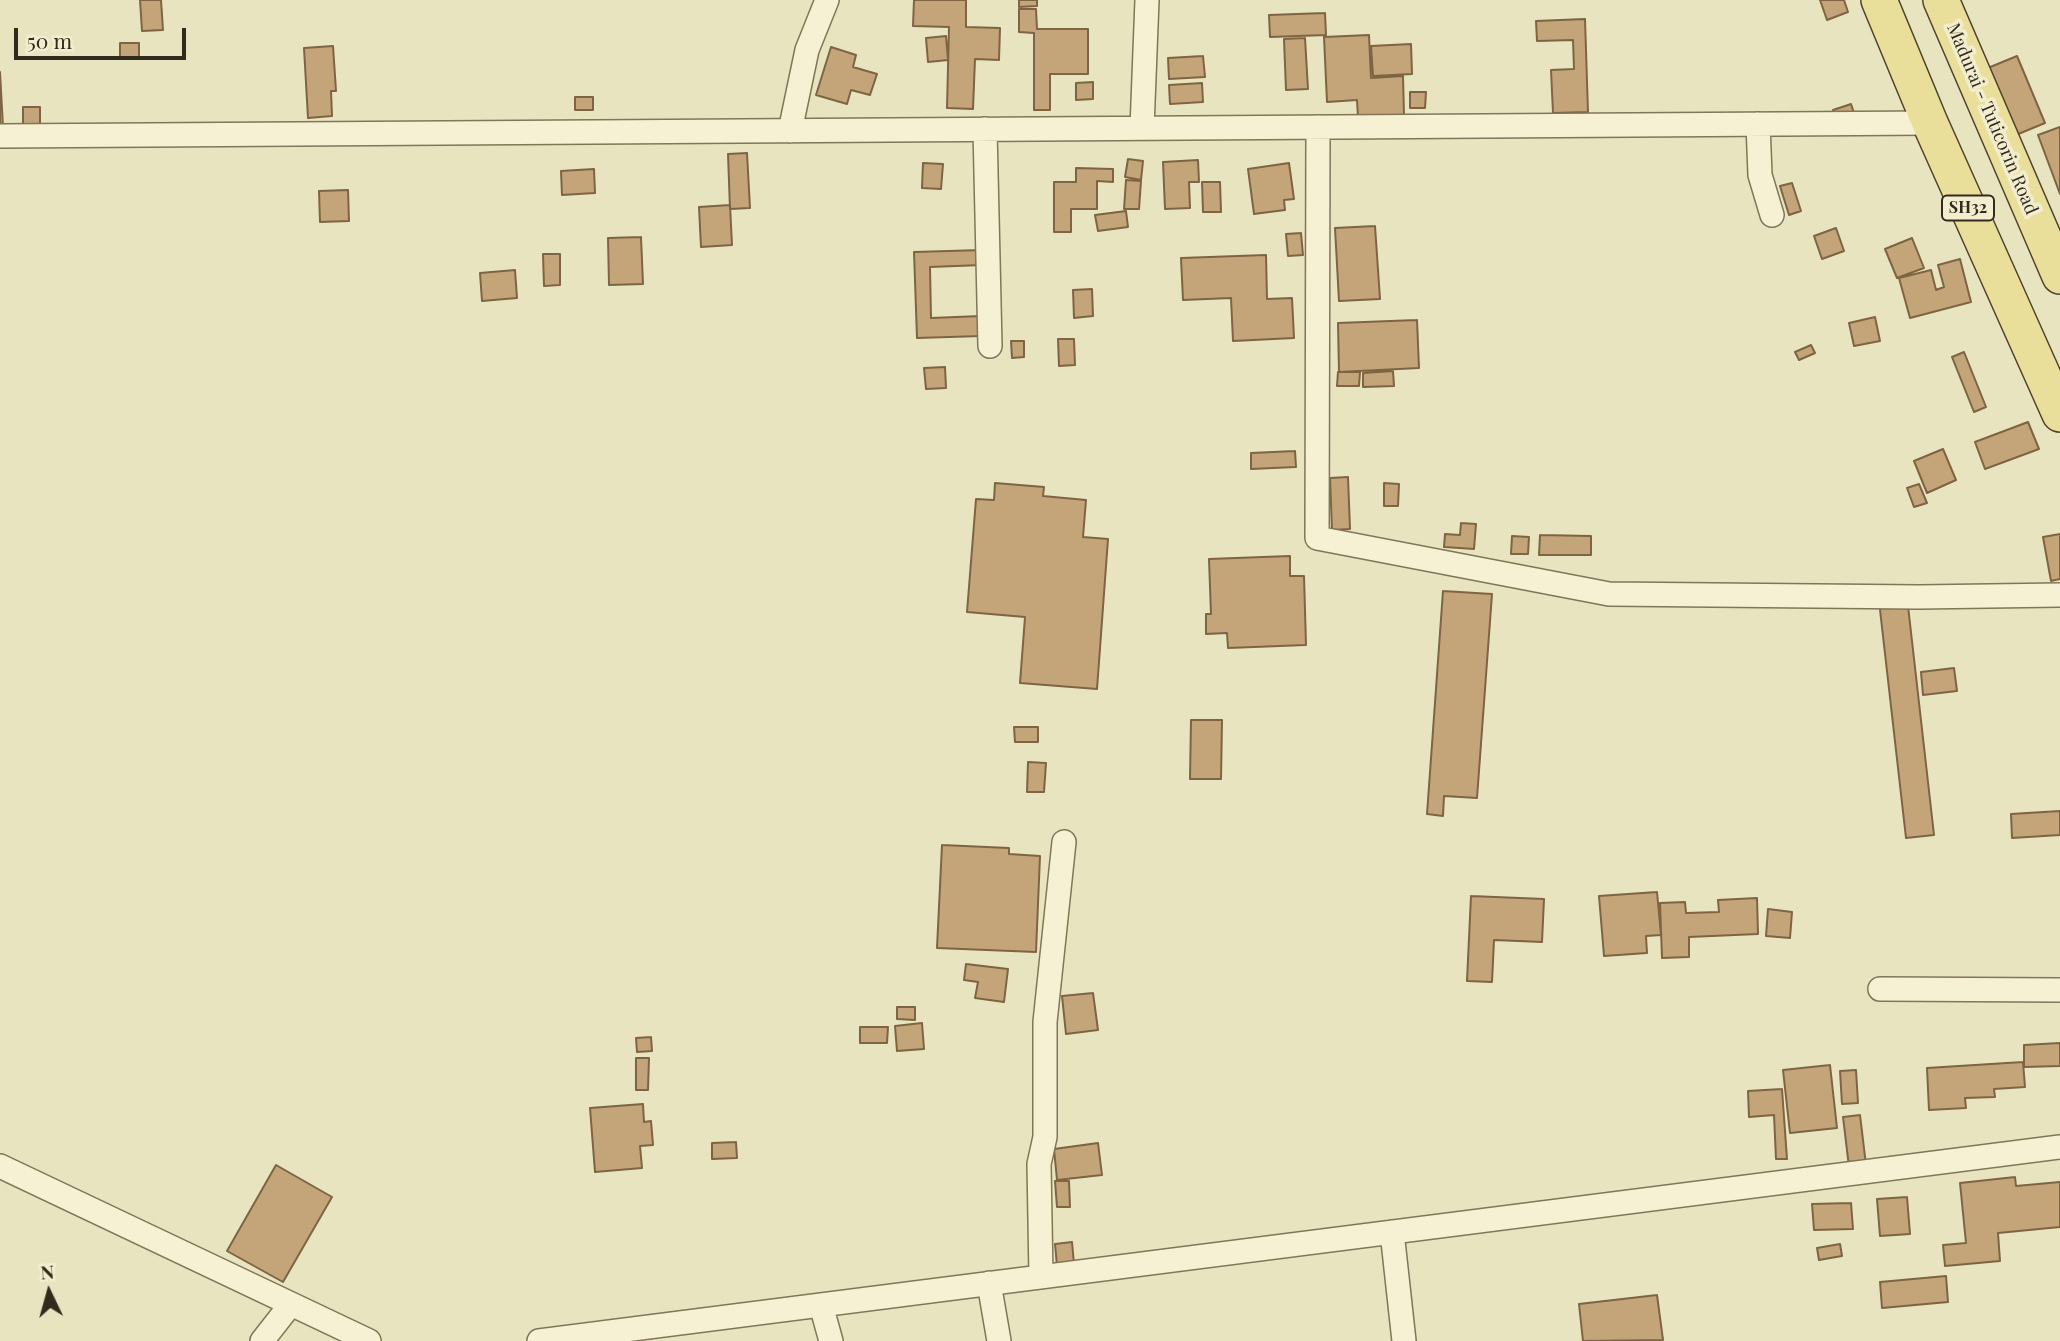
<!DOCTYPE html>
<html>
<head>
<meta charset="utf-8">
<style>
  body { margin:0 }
  #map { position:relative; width:2060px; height:1341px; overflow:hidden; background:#e9e4c0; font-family:"Playfair Display",serif }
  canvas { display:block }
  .north { position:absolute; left:14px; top:1257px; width:70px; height:70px; -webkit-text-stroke:5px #f2edcf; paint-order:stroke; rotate:355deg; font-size:19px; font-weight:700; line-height:28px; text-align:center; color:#322a1d }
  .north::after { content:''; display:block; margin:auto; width:24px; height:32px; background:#322a1d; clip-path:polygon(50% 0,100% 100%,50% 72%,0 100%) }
  .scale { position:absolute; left:14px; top:28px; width:172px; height:32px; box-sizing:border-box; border:4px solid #322a1d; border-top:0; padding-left:9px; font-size:21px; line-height:24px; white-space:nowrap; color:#322a1d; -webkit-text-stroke:5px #f2edcf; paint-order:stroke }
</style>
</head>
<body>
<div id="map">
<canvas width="2060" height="1341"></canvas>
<div class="north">N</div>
<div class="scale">50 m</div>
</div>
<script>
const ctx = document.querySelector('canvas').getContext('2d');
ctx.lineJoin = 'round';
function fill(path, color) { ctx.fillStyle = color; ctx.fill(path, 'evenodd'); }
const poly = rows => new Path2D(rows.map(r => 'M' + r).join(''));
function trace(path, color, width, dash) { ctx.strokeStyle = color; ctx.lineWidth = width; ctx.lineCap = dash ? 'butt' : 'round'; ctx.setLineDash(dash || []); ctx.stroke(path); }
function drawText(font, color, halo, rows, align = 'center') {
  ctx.font = font + ' "Playfair Display",serif'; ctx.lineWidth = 7; ctx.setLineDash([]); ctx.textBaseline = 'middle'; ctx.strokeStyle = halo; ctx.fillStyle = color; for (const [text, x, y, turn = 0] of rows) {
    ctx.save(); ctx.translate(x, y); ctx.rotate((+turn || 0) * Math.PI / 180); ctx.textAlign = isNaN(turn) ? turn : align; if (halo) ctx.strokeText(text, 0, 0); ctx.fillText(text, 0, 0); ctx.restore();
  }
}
const building = poly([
  [140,0,161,0,163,30,142,31,140,0],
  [914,0,966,0,966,27,1000,28,999,60,975,59,973,109,947,108,949,27,913,26,914,0],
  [1019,0,1037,0,1037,6,1019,7,1019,0],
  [1820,0,1844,0,1848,12,1827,20,1820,0],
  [1019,9,1036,9,1037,29,1088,29,1088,74,1050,74,1050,110,1034,110,1034,33,1019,32,1019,9],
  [1325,13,1326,35,1270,37,1269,15,1325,13],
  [1585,19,1588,112,1553,113,1551,70,1574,69,1573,40,1537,41,1536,21,1585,19],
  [1369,35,1371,78,1403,76,1404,115,1358,117,1357,100,1327,102,1324,37,1369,35],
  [946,36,948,60,928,62,926,38,946,36],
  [1305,38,1308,89,1286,90,1284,39,1305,38],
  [120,43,139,43,139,58,120,59,120,43],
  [1411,44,1412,74,1373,76,1371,46,1411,44],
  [333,46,336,91,331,91,332,116,308,118,304,48,333,46],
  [831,47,856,55,853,67,877,74,870,95,851,90,847,104,816,95,831,47],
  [1203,56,1205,77,1169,79,1168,58,1203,56],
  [2017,56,2045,123,2011,137,1983,70,2017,56],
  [0,72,3,127,0,128,0,72],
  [1093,82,1093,99,1076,100,1076,83,1093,82],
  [1202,83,1203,102,1170,104,1169,85,1202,83],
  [1410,92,1426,92,1425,108,1410,108,1410,92],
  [575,97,593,97,593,110,575,110,575,97],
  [1851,104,1854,113,1836,119,1833,110,1851,104],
  [23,107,40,107,40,126,23,126,23,107],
  [2060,127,2060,194,2038,135,2060,127],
  [747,153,750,208,730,209,728,154,747,153],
  [1128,159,1143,161,1141,180,1125,177,1128,159],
  [1198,160,1199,182,1189,182,1190,208,1165,209,1163,162,1198,160],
  [923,163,943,164,941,189,922,188,923,163],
  [1289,163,1294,199,1284,200,1285,210,1254,214,1248,169,1289,163],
  [1076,168,1113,169,1113,182,1097,181,1097,209,1071,209,1071,232,1054,232,1054,182,1076,182,1076,168],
  [594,169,595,193,562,195,561,171,594,169],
  [1126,180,1141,181,1139,209,1124,209,1126,180],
  [1202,182,1220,182,1221,212,1203,212,1202,182],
  [1792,183,1801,211,1789,215,1780,186,1792,183],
  [348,190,349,221,320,222,319,191,348,190],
  [730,205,732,245,701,247,699,207,730,205],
  [1126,211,1128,227,1098,231,1095,215,1126,211],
  [1375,226,1380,299,1339,301,1335,228,1375,226],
  [1836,228,1844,251,1822,259,1814,236,1836,228],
  [1301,233,1303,255,1288,256,1286,234,1301,233],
  [641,237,643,284,609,285,608,238,641,237],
  [1912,238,1924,268,1897,278,1885,249,1912,238],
  [982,250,982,265,930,267,931,318,981,316,982,336,917,338,914,252,982,250],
  [543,254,560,254,560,285,544,286,543,254],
  [1266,255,1267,299,1292,298,1294,338,1233,341,1231,298,1183,300,1181,258,1266,255],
  [1960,259,1971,302,1910,318,1899,278,1931,270,1936,290,1944,287,1938,265,1960,259],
  [515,270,517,298,482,301,480,273,515,270],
  [1092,289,1093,316,1074,318,1073,290,1092,289],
  [1875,317,1880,341,1854,346,1849,323,1875,317],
  [1417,320,1419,368,1339,372,1338,323,1417,320],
  [1058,339,1074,339,1075,365,1059,366,1058,339],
  [1011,341,1024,341,1024,357,1012,358,1011,341],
  [1811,345,1815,353,1799,360,1795,352,1811,345],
  [1964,352,1986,407,1974,412,1952,357,1964,352],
  [945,367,946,388,926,389,924,368,945,367],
  [1393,371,1394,386,1363,387,1363,373,1393,371],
  [1338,372,1360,372,1359,386,1337,386,1338,372],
  [2028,422,2039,449,1985,469,1975,442,2028,422],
  [1943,449,1956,480,1927,493,1914,461,1943,449],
  [1295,451,1296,467,1251,469,1251,453,1295,451],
  [1348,477,1350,529,1332,530,1330,478,1348,477],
  [995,483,1044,487,1043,496,1086,500,1083,537,1108,539,1097,689,1020,683,1025,617,967,612,976,499,994,500,995,483],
  [1384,483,1399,484,1398,506,1384,506,1384,483],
  [1919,484,1927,503,1914,507,1907,488,1919,484],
  [1461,523,1476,524,1474,549,1444,547,1445,534,1460,535,1461,523],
  [2060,534,2060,579,2051,581,2043,537,2060,534],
  [1540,535,1591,536,1591,555,1539,555,1540,535],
  [1512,536,1529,537,1528,554,1511,554,1512,536],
  [1290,556,1290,576,1304,576,1306,645,1228,648,1227,633,1206,634,1206,614,1211,614,1209,559,1290,556],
  [1443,591,1492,594,1477,798,1444,796,1443,816,1427,814,1443,591],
  [1907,597,1934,835,1906,838,1879,601,1907,597],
  [1954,668,1957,691,1923,695,1921,672,1954,668],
  [1191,720,1222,720,1221,779,1190,779,1191,720],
  [1014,727,1038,727,1038,742,1015,742,1014,727],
  [1028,762,1046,763,1044,792,1027,792,1028,762],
  [2060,811,2060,835,2012,838,2011,814,2060,811],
  [942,845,1009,848,1009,854,1040,856,1036,952,937,948,942,845],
  [1657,892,1661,935,1646,936,1647,953,1604,956,1599,896,1657,892],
  [1471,896,1544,899,1542,942,1494,940,1492,982,1467,981,1471,896],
  [1757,898,1758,934,1689,937,1689,957,1662,958,1660,903,1685,902,1686,913,1719,912,1718,900,1757,898],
  [1768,909,1792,912,1790,938,1766,936,1768,909],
  [966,964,1008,969,1004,1002,975,998,978,982,964,980,966,964],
  [1093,993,1098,1030,1066,1034,1062,996,1093,993],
  [897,1007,915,1007,915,1020,897,1019,897,1007],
  [922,1023,924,1049,897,1051,895,1026,922,1023],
  [860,1027,888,1027,887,1043,860,1043,860,1027],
  [651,1037,652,1051,637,1052,636,1038,651,1037],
  [2060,1043,2060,1066,2024,1067,2024,1045,2060,1043],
  [636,1058,649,1058,648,1090,636,1090,636,1058],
  [2023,1062,2025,1087,1994,1089,1995,1097,1965,1098,1966,1108,1929,1110,1927,1068,2023,1062],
  [1830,1065,1837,1128,1790,1133,1783,1070,1830,1065],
  [1856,1070,1858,1103,1842,1104,1840,1071,1856,1070],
  [1782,1089,1787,1159,1776,1159,1774,1115,1749,1117,1748,1091,1782,1089],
  [643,1104,644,1122,651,1121,653,1145,640,1146,642,1168,595,1172,590,1108,643,1104],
  [1860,1115,1866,1165,1849,1167,1843,1117,1860,1115],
  [736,1142,737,1158,712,1159,712,1143,736,1142],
  [1098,1143,1102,1175,1057,1180,1054,1149,1098,1143],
  [276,1165,332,1197,283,1282,227,1251,276,1165],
  [2015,1177,2016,1186,2060,1182,2060,1227,1998,1233,2000,1261,1945,1266,1943,1245,1966,1243,1960,1183,2015,1177],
  [1055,1181,1069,1181,1070,1207,1057,1207,1055,1181],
  [1907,1197,1910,1234,1880,1236,1877,1199,1907,1197],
  [1851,1203,1853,1229,1814,1230,1812,1204,1851,1203],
  [1072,1242,1074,1264,1057,1266,1055,1244,1072,1242],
  [1840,1244,1842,1256,1819,1260,1817,1248,1840,1244],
  [1946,1276,1948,1302,1882,1308,1880,1282,1946,1276],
  [1657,1295,1663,1340,1583,1341,1579,1304,1657,1295]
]);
const street = poly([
  [1758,124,1760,175,1772,215],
  [1318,127,1317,538,1609,594,1919,597,2060,595],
  [1142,128,1147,0],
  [985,129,990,346],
  [790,131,807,50,827,0],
  [0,136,1930,123],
  [1880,989,2060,990],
  [0,1166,369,1341],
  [1392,1232,1404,1341],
  [1041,1277,1039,1164,1045,1137,1045,1022,1064,842],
  [989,1283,999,1341],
  [821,1305,831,1341],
  [262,1341,291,1304],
  [539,1341,2060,1147]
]);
const primary = poly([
  [1879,0,1930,123,2060,414],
  [1941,0,2060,276]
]);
const shields = [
  [1968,208,52]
];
const shieldNames = [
  ["SH32",1968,208]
];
const streetNames = [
  ["Madurai - Tuticorin Road",1992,119,67]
];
fill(building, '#c4a579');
trace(building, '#7e6442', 2);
trace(street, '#81755a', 26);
trace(primary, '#4f432e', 38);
trace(street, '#f5f1d2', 23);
trace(primary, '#eadf9a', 35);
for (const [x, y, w] of shields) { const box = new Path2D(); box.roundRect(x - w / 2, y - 12.5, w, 25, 5); ctx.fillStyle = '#f2edcf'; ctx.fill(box); trace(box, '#322a1d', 2); }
drawText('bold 16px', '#322a1d', null, shieldNames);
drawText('18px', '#322a1d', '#f2edcf', streetNames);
</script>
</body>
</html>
